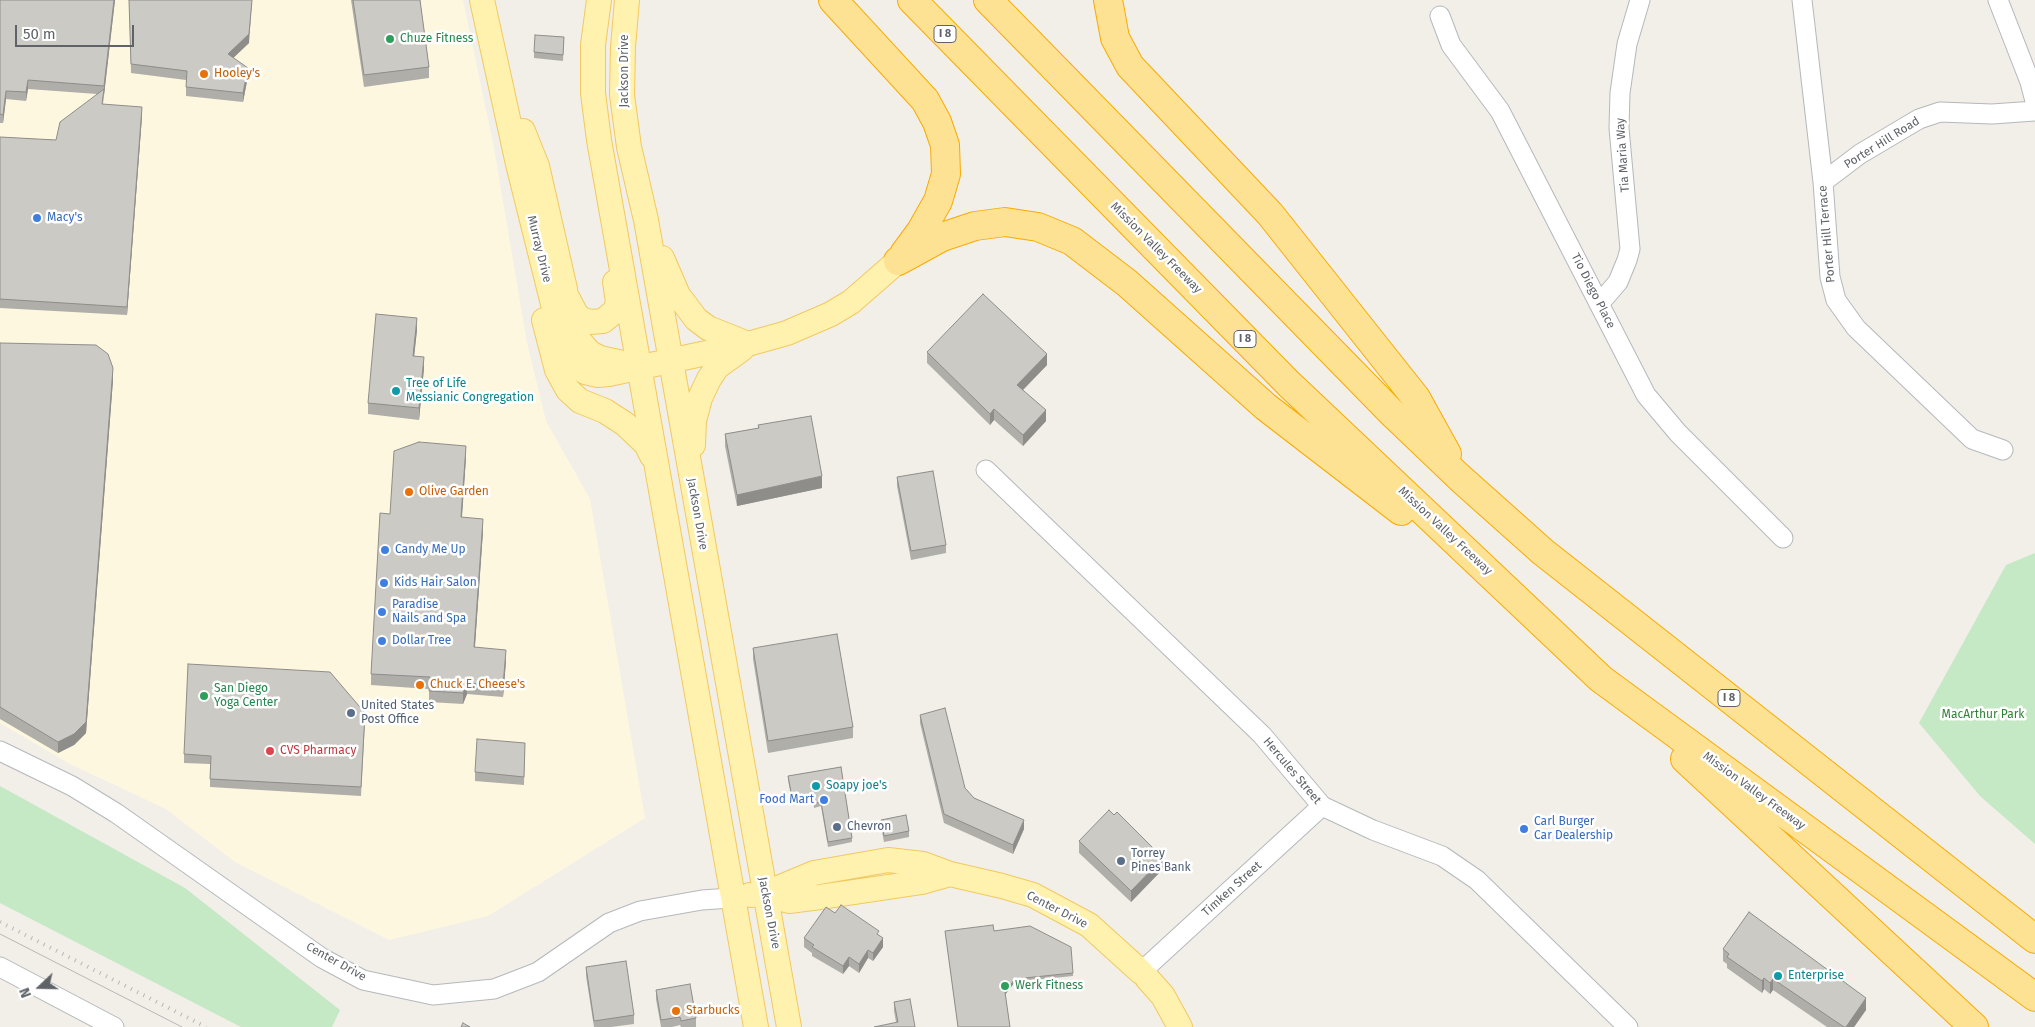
<!DOCTYPE html>
<html>
<head>
<meta charset="utf-8">
<style>
  body { margin:0 }
  #map { position:relative; width:2035px; height:1027px; overflow:hidden; background:#f1efe8; font-family:"Fira Sans",sans-serif }
  canvas { display:block }
  .north { position:absolute; left:15px; top:962px; width:50px; height:50px; -webkit-text-stroke:4px #fff; paint-order:stroke; rotate:249deg; font-size:14px; font-weight:700; line-height:20px; text-align:center; color:#5f6368 }
  .north::after { content:''; display:block; margin:auto; width:18px; height:22px; background:#5f6368; clip-path:polygon(50% 0,100% 100%,50% 72%,0 100%) }
  .scale { position:absolute; left:15px; top:25px; width:119px; height:22px; box-sizing:border-box; border:2px solid #5f6368; border-top:0; padding-left:6px; font-size:15px; line-height:18px; white-space:nowrap; color:#5f6368; -webkit-text-stroke:4px #fff; paint-order:stroke }
</style>
</head>
<body>
<div id="map">
<canvas width="2035" height="1027"></canvas>
<div class="north">N</div>
<div class="scale">50 m</div>
</div>
<script>
const ctx = document.querySelector('canvas').getContext('2d');
ctx.lineJoin = 'round';
function fill(path, color) { ctx.fillStyle = color; ctx.fill(path, 'evenodd'); }
const poly = rows => new Path2D(rows.map(r => 'M' + r).join(''));
function trace(path, color, width, dash) { ctx.strokeStyle = color; ctx.lineWidth = width; ctx.lineCap = dash ? 'butt' : 'round'; ctx.setLineDash(dash || []); ctx.stroke(path); }
function drawText(font, color, halo, rows, align = 'center') {
  ctx.font = font + ' "Fira Sans",sans-serif'; ctx.lineWidth = 5; ctx.setLineDash([]); ctx.textBaseline = 'middle'; ctx.strokeStyle = halo; ctx.fillStyle = color; for (const [text, x, y, turn = 0] of rows) {
    ctx.save(); ctx.translate(x, y); ctx.rotate((+turn || 0) * Math.PI / 180); ctx.textAlign = isNaN(turn) ? turn : align; if (halo) ctx.strokeText(text, 0, 0); ctx.fillText(text, 0, 0); ctx.restore();
  }
}
const commercial = poly([
  [0,0,463,0,494,148,527,343,546,421,590,499,645,818,488,916,389,940,235,862,166,809,70,764,0,723]
]);
const green = poly([
  [2035,553,2035,844,1980,796,1919,723,2006,565],
  [0,786,185,888,340,1010,332,1027,241,1027,0,903]
]);
const minor = poly([
  [1802,0,1823,182,1830,277,1836,300,1856,328,1972,439,2003,450],
  [1998,0,2030,82,2035,101],
  [1440,16,1451,45,1500,111,1646,395,1678,433,1783,538],
  [1823,182,1860,154,1919,119,1940,112,1992,114,2035,111],
  [1599,304,1618,282,1627,260,1630,249,1619,128,1620,93,1627,44,1640,0],
  [986,470,1262,735,1322,806,1373,830,1442,856,1477,880,1628,1027],
  [0,751,72,786,116,813,322,958,363,980,433,995,494,989,538,972,609,923,640,911,702,900,731,898],
  [0,967,114,1027],
  [1147,978,1141,972,1322,806]
]);
const major = poly([
  [482,0,518,164,555,312,572,357,585,372,598,375,609,374,748,344,787,333,831,314,851,302,898,261],
  [599,0,593,45,593,93,599,140,756,1027],
  [627,0,623,47,622,95,629,147,646,220,789,1027],
  [523,131,537,166,565,289],
  [662,258,678,295,696,319,708,328,748,344],
  [566,295,576,314,581,319,590,322,603,321,615,311,618,302,615,282],
  [544,320,557,370,568,390,580,401,605,411,625,424,646,444,652,456],
  [571,327,577,338,590,353,600,358,632,365],
  [693,445,694,421,700,398,709,379,717,367,742,349],
  [764,894,789,901,820,897,922,882,950,874],
  [750,895,764,894,814,873,888,860,923,864,950,874,1002,886,1033,895,1089,925,1141,972],
  [1147,978,1163,996,1180,1027]
]);
const highway = poly([
  [833,0,925,100,937,122,945,145,946,174,938,201,921,231,904,254],
  [912,0,1289,384,1601,679,2035,997],
  [988,0,1393,414,1460,478,1543,552,2035,939],
  [1108,0,1115,38,1130,66,1270,214,1416,398,1447,454],
  [898,261,942,237,975,226,1005,222,1038,227,1072,241,1127,283,1266,407,1401,511],
  [1685,759,1974,1027]
]);
const tram = poly([
  [0,934,182,1027]
]);
const rail = poly([
  [0,922,206,1027]
]);
const wall = poly([
  [0,0,115,0,103,104,142,116,127,315,0,308,0,137,56,140,97,94,28,89,26,101,6,99,3,123,0,123],
  [129,0,249,43,233,58,248,76,243,102,186,96,186,80,131,73],
  [351,0,420,0,429,67,429,78,364,87],
  [564,37,563,61,534,58,534,52],
  [417,330,414,356,424,368,419,420,368,414,368,403],
  [0,343,113,380,86,733,74,745,58,753,0,719],
  [927,352,1047,365,1023,390,1046,421,1023,446,994,420,990,425,927,363],
  [758,425,822,488,737,506,725,446,725,434,758,428],
  [466,457,462,518,483,531,475,647,506,661,503,697,467,694,463,704,429,702,429,689,371,685,371,674,390,514],
  [897,477,946,545,946,553,911,560,897,486],
  [753,648,853,727,853,738,768,753,753,659],
  [920,715,965,788,974,798,1024,829,1013,854,944,823,920,723],
  [365,721,361,796,210,787,210,764,184,763,184,754],
  [525,743,524,785,475,781,475,772],
  [841,767,852,838,852,842,828,847,821,806,814,808,813,797,792,801,788,780,788,776],
  [881,820,909,831,909,837,884,842,881,826],
  [1079,841,1163,869,1131,902,1079,853],
  [835,913,879,935,883,947,873,961,868,958,859,973,849,966,843,974,812,956,812,953,804,947,804,938],
  [945,931,1073,973,1073,976,1015,982,1005,994,1010,1027,958,1027],
  [1723,949,1866,1010,1854,1027,1827,1027,1773,990,1770,994,1764,989,1762,993,1727,968,1727,964,1723,961],
  [586,967,634,1015,634,1024,611,1027,594,1027,586,976],
  [656,990,696,1018,696,1027,681,1027,680,1025,672,1027,661,1027,656,999],
  [894,1002,915,1027,896,1022,894,1011]
]);
const shadedWall = poly([
  [114,0,115,0,104,95,104,86],
  [252,0,249,43,228,63,228,54],
  [248,68,248,76,243,102,243,93],
  [28,80,28,89,26,101,26,92],
  [6,91,6,99,3,123,3,115],
  [142,107,142,116,127,315,127,307],
  [417,318,417,330,413,367,413,356],
  [1047,354,1047,365,1017,396,1017,385],
  [424,357,424,368,419,420,419,408],
  [113,368,113,380,86,733,74,745,58,753,58,742],
  [994,409,994,420,990,425,990,414],
  [1046,410,1046,421,1023,446,1023,435],
  [466,446,466,457,461,529,461,517],
  [822,476,822,488,737,506,737,495],
  [483,519,483,531,474,659,474,647],
  [506,650,506,661,503,697,503,686],
  [467,683,467,694,463,704,463,693],
  [1024,820,1024,829,1013,854,1013,845],
  [1163,858,1163,869,1131,902,1131,891],
  [883,938,883,947,873,961,873,953],
  [868,950,868,958,859,973,859,964],
  [849,957,849,966,843,974,843,966],
  [1764,978,1764,989,1762,993,1762,981],
  [1015,979,1015,982,1005,995,1005,992],
  [1773,979,1773,990,1770,994,1770,983],
  [1866,998,1866,1010,1854,1027,1846,1027]
]);
const building = poly([
  [0,0,114,0,104,86,28,80,26,92,6,91,3,115,0,114,0,0],
  [129,0,252,0,249,34,228,54,248,68,243,93,186,87,187,71,131,64,129,0],
  [353,0,420,0,429,67,364,75,353,0],
  [535,35,564,37,563,55,534,52,535,35],
  [104,89,102,104,142,107,127,307,0,299,0,137,56,140,60,122,104,89],
  [983,294,1047,354,1017,385,1046,410,1023,435,994,409,990,414,927,352,983,294],
  [376,314,417,318,413,356,424,357,419,408,368,403,376,314],
  [0,343,96,345,108,354,113,368,86,722,74,734,58,742,0,707,0,343],
  [811,416,822,476,737,495,725,434,759,428,758,425,811,416],
  [419,442,466,446,461,517,483,519,474,647,506,650,503,686,467,683,463,693,429,691,430,677,371,674,380,513,390,514,394,451,419,442],
  [933,471,946,545,911,551,897,477,933,471],
  [837,634,853,727,768,741,753,648,837,634],
  [188,664,330,672,365,713,361,787,210,779,211,756,184,754,188,664],
  [945,708,965,788,974,798,1024,820,1013,845,944,814,920,715,945,708],
  [477,739,525,743,524,777,475,772,477,739],
  [841,767,852,838,828,842,821,802,814,803,813,793,792,797,788,776,841,767],
  [1109,810,1114,815,1117,812,1163,858,1131,891,1079,841,1109,810],
  [906,815,909,831,884,836,881,820,906,815],
  [841,905,879,931,877,934,883,938,873,953,868,950,859,964,849,957,843,966,812,947,814,945,804,938,826,907,835,913,841,905],
  [1749,912,1866,998,1846,1027,1844,1027,1773,979,1770,983,1764,978,1762,981,1727,957,1729,954,1723,949,1749,912],
  [993,925,994,931,1030,926,1071,947,1073,973,1015,979,1005,992,1010,1027,958,1027,945,931,993,925],
  [626,961,634,1015,594,1021,586,967,626,961],
  [690,984,696,1018,681,1021,680,1017,661,1020,656,990,690,984],
  [910,999,915,1027,874,1027,898,1022,894,1002,910,999],
  [463,1023,470,1027,461,1027,463,1023]
]);
const markers = [
  [390,39,5,"#2e9e5b"],
  [204,74,5,"#e8710a"],
  [37,218,5,"#3f7fe0"],
  [396,391,5,"#0f9aa8"],
  [409,492,5,"#e8710a"],
  [385,550,5,"#3f7fe0"],
  [384,583,5,"#3f7fe0"],
  [382,612,5,"#3f7fe0"],
  [382,641,5,"#3f7fe0"],
  [420,685,5,"#e8710a"],
  [204,696,5,"#2e9e5b"],
  [351,713,5,"#5c6f8a"],
  [270,751,5,"#e0444e"],
  [816,786,5,"#0f9aa8"],
  [824,800,5,"#3f7fe0"],
  [837,827,5,"#5c6f8a"],
  [1524,829,5,"#3f7fe0"],
  [1121,861,5,"#5c6f8a"],
  [1778,976,5,"#0f9aa8"],
  [1005,986,5,"#2e9e5b"],
  [676,1011,5,"#e8710a"]
];
const shields = [
  [945,34,22],
  [1245,339,22],
  [1729,698,22]
];
const shieldNames = [
  ["I 8",945,34],
  ["I 8",1245,339],
  ["I 8",1729,698]
];
const leisureNames = [
  ["Chuze Fitness",400,39],
  ["San Diego",214,689],
  ["Yoga Center",214,703],
  ["Werk Fitness",1015,986]
];
const streetNames = [
  ["Jackson Drive",625,71,-90],
  ["Porter Hill Road",1882,143,-32],
  ["Tia Maria Way",1623,155,-94],
  ["Porter Hill Terrace",1827,234,-95],
  ["Mission Valley Freeway",1156,248,45],
  ["Murray Drive",539,249,76],
  ["Tio Diego Place",1593,291,63],
  ["Jackson Drive",697,514,80],
  ["Mission Valley Freeway",1445,531,43],
  ["Hercules Street",1292,771,50],
  ["Mission Valley Freeway",1754,791,36],
  ["Timken Street",1232,889,-42],
  ["Center Drive",1057,910,27],
  ["Jackson Drive",769,913,79],
  ["Center Drive",336,962,29]
];
const foodNames = [
  ["Hooley's",214,74],
  ["Olive Garden",419,492],
  ["Chuck E. Cheese's",430,685],
  ["Starbucks",686,1011]
];
const shopNames = [
  ["Macy's",47,218],
  ["Candy Me Up",395,550],
  ["Kids Hair Salon",394,583],
  ["Paradise",392,605],
  ["Nails and Spa",392,619],
  ["Dollar Tree",392,641],
  ["Food Mart",814,800,"right"],
  ["Carl Burger",1534,822],
  ["Car Dealership",1534,836]
];
const cultureNames = [
  ["Tree of Life",406,384],
  ["Messianic Congregation",406,398],
  ["Soapy joe's",826,786],
  ["Enterprise",1788,976]
];
const serviceNames = [
  ["United States",361,706],
  ["Post Office",361,720],
  ["Chevron",847,827],
  ["Torrey",1131,854],
  ["Pines Bank",1131,868]
];
const parkNames = [
  ["MacArthur Park",1983,715]
];
const healthNames = [
  ["CVS Pharmacy",280,751]
];
fill(commercial, '#fef7e0');
fill(green, '#c5e8c5');
trace(minor, '#b5b8bc', 21);
trace(major, '#f2c960', 26);
trace(highway, '#f9ab00', 30);
trace(minor, '#fff', 19);
trace(major, '#fff2af', 24);
trace(highway, '#fde293', 28);
trace(tram, '#b6b7b8', 1);
trace(rail, '#b6b7b8', 4, [1, 6]);
fill(wall, '#afaea9');
fill(shadedWall, '#8f8d8a');
fill(building, '#cccac5');
trace(building, '#8f8d8a', 1);
for (const [x, y, r, color] of markers) { const dot = new Path2D(); dot.arc(x, y, r, 0, 2 * Math.PI); ctx.fillStyle = color; ctx.fill(dot); trace(dot, '#fff', 2); }
for (const [x, y, w] of shields) { const box = new Path2D(); box.roundRect(x - w / 2, y - 8.5, w, 17, 4); ctx.fillStyle = '#fff'; ctx.fill(box); trace(box, '#5f6368', 1); }
drawText('bold 11px', '#5f6368', null, shieldNames);
drawText('12px', '#27864d', '#fff', leisureNames, 'left');
drawText('12px', '#5f6368', '#fff', streetNames);
drawText('12px', '#c56008', '#fff', foodNames, 'left');
drawText('12px', '#366cbe', '#fff', shopNames, 'left');
drawText('12px', '#0d838f', '#fff', cultureNames, 'left');
drawText('12px', '#4e5e75', '#fff', serviceNames, 'left');
drawText('12px', '#348238', '#fff', parkNames);
drawText('12px', '#be3a42', '#fff', healthNames, 'left');
</script>
</body>
</html>
